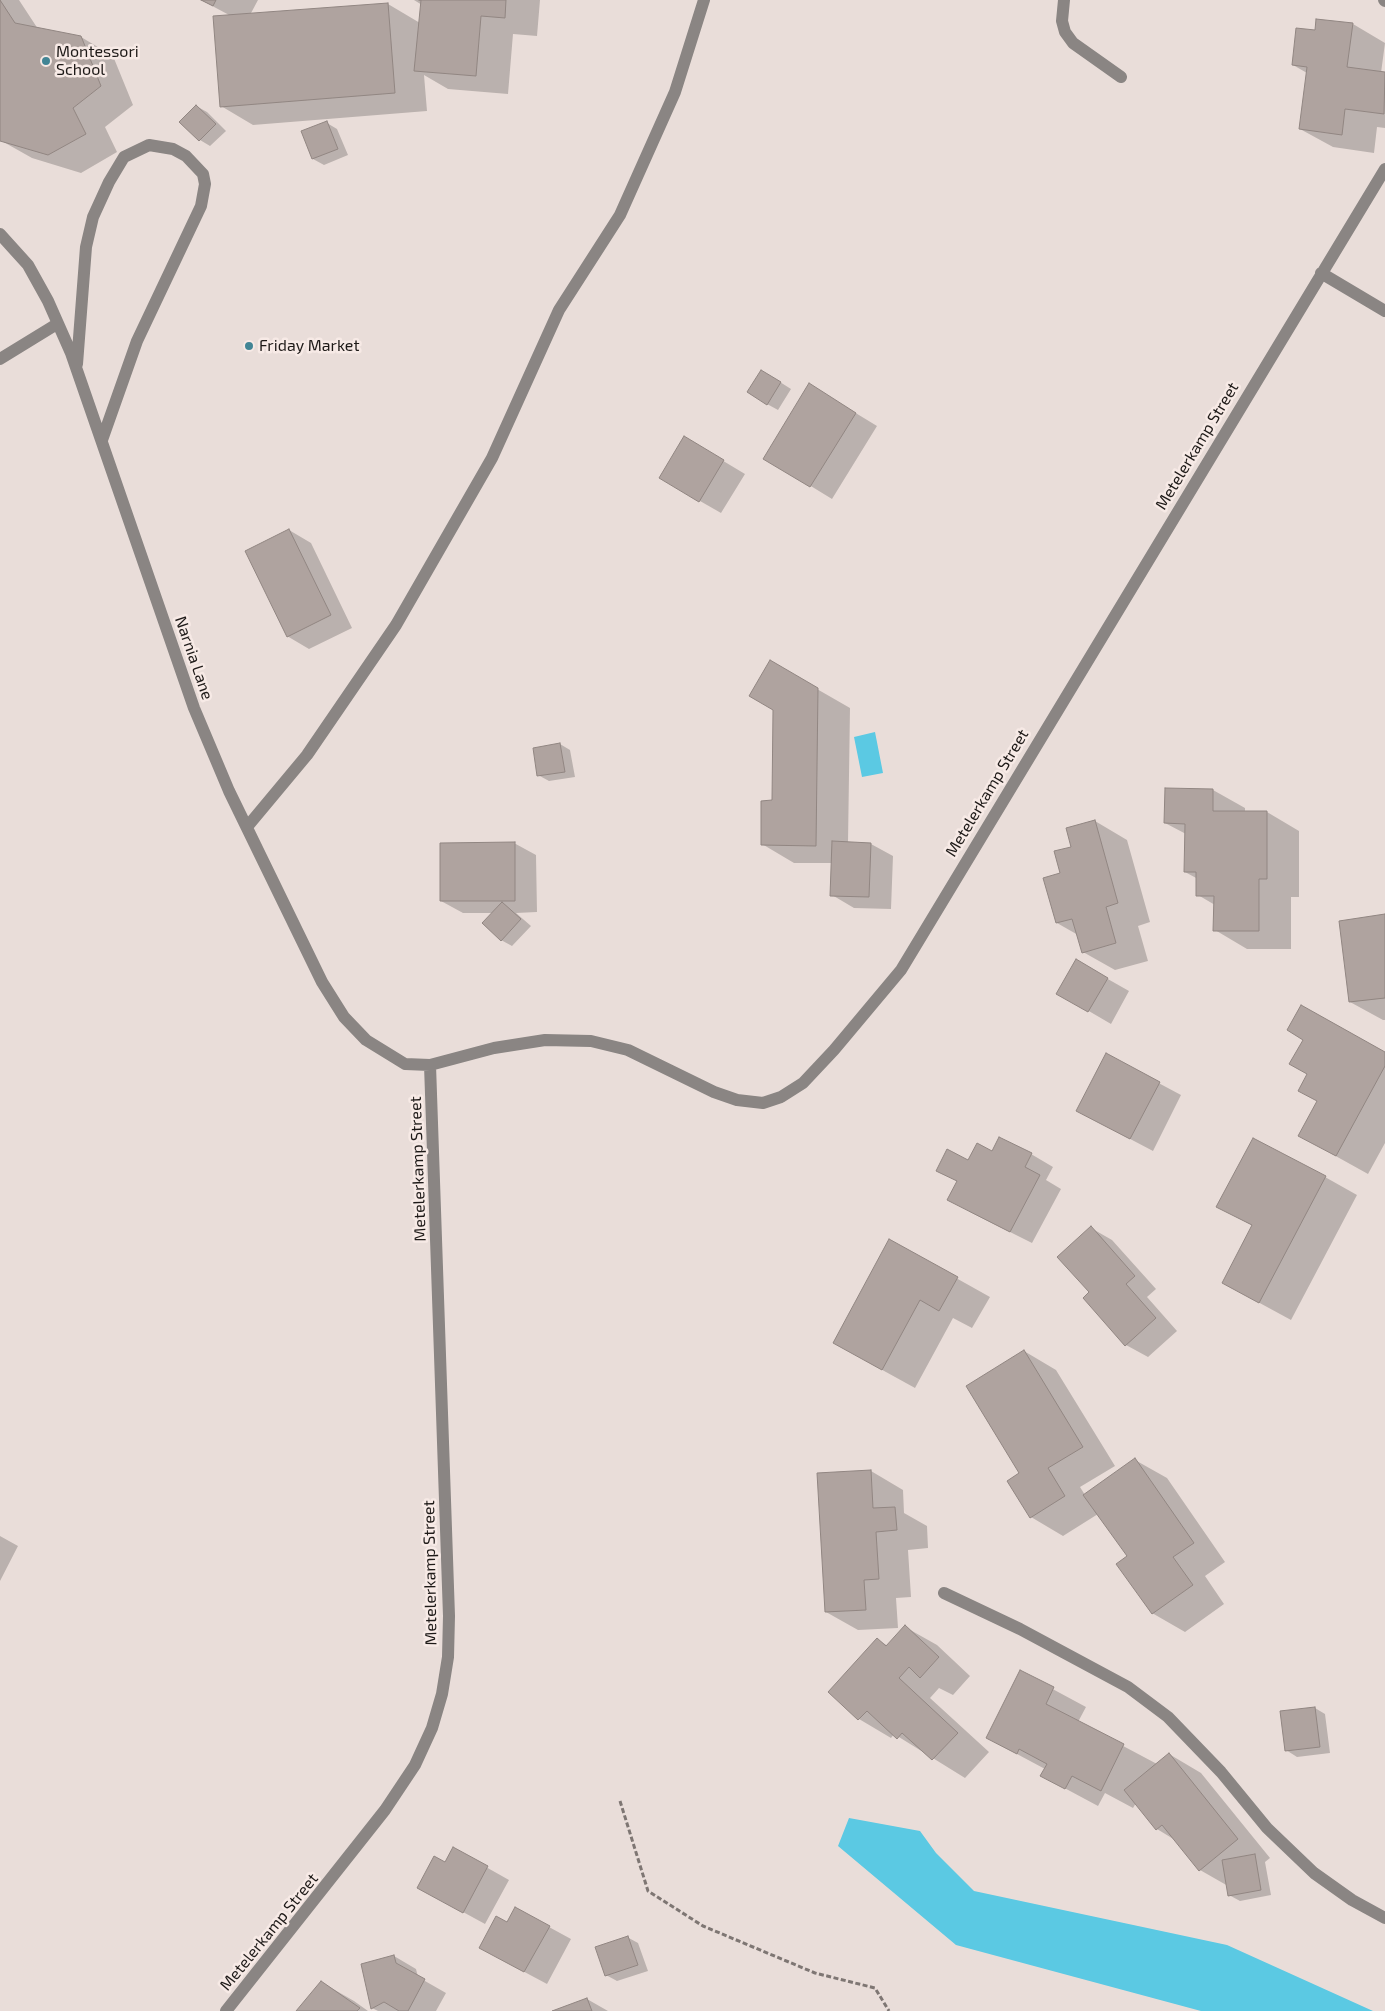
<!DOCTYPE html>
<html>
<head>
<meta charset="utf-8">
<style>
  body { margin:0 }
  canvas { display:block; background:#e9ddd9 }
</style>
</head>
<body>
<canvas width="1385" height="2011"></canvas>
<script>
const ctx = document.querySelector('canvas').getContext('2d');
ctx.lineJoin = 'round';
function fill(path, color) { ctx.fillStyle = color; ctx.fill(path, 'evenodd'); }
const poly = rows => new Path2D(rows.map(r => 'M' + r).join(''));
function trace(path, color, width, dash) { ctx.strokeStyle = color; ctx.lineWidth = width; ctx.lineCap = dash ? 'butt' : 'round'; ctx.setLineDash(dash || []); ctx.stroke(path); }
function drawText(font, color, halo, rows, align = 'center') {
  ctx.font = font + ' "Exo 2",sans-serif'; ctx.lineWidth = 5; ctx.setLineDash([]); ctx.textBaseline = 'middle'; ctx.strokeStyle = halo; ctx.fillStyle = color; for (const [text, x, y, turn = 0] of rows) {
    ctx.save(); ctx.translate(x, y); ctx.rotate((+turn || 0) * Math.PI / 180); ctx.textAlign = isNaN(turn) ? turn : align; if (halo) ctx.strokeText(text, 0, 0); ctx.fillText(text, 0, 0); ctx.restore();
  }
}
const water = poly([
  [875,732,883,773,862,777,854,737],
  [849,1818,920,1831,936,1853,974,1891,1227,1945,1373,2011,1201,2011,956,1945,838,1846]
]);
const shadow = poly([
  [0,0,19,0,38,29,81,37,113,56,133,105,105,127,117,152,81,173,32,158,0,140],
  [201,0,258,0,250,15,388,4,420,23,422,5,414,0,540,0,537,36,513,34,508,94,448,89,424,75,427,111,253,125,221,106,231,16],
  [1353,24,1385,43,1381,73,1385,74,1385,128,1377,127,1374,153,1333,147,1300,129,1307,73,1293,65,1316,31],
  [196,106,207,112,226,131,210,146,200,140],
  [327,123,337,129,348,155,324,165,313,159,303,132],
  [772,377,791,389,778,410,767,404],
  [831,398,877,426,832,499,765,458],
  [685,438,745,474,721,513,700,501],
  [289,530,311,543,352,628,309,649,287,636],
  [770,662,850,708,848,843,871,844,893,856,891,909,854,908,832,895,833,863,794,863,762,844,774,802,774,710],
  [560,744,570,750,575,777,549,781,538,775],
  [1213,790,1245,808,1245,812,1267,812,1299,831,1299,897,1291,897,1291,949,1247,949,1215,930,1215,905,1198,895,1198,879,1185,872,1186,834,1165,823],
  [1095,821,1127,840,1150,922,1138,926,1148,961,1115,970,1083,952,1078,935,1057,923,1061,874,1073,847],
  [514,843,536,855,537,912,516,913,531,926,512,946,501,940,493,913,463,913,441,901],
  [1385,916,1385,1020,1383,1020,1350,1002],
  [1076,961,1129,991,1111,1024,1058,993],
  [1385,1053,1385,1143,1368,1174,1332,1154,1319,1101,1308,1074],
  [1106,1055,1181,1095,1153,1151,1077,1111],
  [1031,1154,1053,1167,1046,1180,1061,1189,1032,1243,970,1212,958,1182,937,1170,968,1162],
  [1325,1177,1357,1195,1291,1320,1256,1301,1253,1226,1218,1207],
  [1091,1228,1112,1240,1156,1289,1147,1297,1177,1331,1148,1357,1126,1345,1091,1292],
  [890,1241,990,1297,972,1328,953,1318,915,1388,866,1361],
  [1024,1351,1056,1370,1115,1466,1080,1487,1085,1495,1135,1460,1167,1478,1225,1562,1205,1576,1224,1604,1185,1632,1152,1613,1128,1556,1098,1514,1063,1536,1031,1517,1021,1474],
  [871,1471,903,1490,904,1513,927,1526,928,1548,908,1550,911,1597,896,1598,898,1628,858,1630,826,1612],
  [0,1536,18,1546,0,1581],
  [905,1627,937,1645,970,1676,953,1695,939,1688,930,1698,989,1752,965,1778,894,1734,891,1738,859,1719,829,1692,877,1639,888,1646],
  [1021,1672,1086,1707,1078,1722,1157,1764,1169,1754,1201,1773,1270,1858,1265,1862,1271,1895,1240,1901,1229,1895,1228,1886,1200,1870,1175,1840,1157,1829,1136,1803,1133,1808,1105,1793,1098,1806,1042,1776,1045,1769,987,1738],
  [1315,1708,1325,1714,1330,1753,1297,1757,1286,1750],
  [454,1849,509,1880,485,1924,441,1900],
  [507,1923,549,1927,571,1939,547,1984,502,1960],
  [627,1937,638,1943,648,1971,617,1981,606,1975],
  [394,1956,416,1969,418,1977,446,1993,436,2011,378,2011,372,2008],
  [321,1982,354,2001,368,2011,297,2011],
  [587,1999,608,2011,556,2011]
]);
const building = poly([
  [0,0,15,23,81,36,101,86,73,108,86,134,48,155,0,141,0,0],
  [201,0,216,0,213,6,201,0],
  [419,0,506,0,505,18,481,16,476,76,414,71,421,0,419,0],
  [388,3,395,93,220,107,213,16,388,3],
  [1316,19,1353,23,1347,67,1385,72,1384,114,1345,109,1342,135,1299,129,1307,67,1292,65,1296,28,1315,30,1316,19],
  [196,105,216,124,199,141,179,122,196,105],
  [327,121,338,149,312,159,301,131,327,121],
  [761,370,781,382,767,405,747,392,761,370],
  [809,383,856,413,810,487,763,459,809,383],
  [684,436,724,460,699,502,659,478,684,436],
  [289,529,331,615,287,637,245,551,289,529],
  [770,660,818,688,816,846,761,845,761,801,772,800,773,710,749,696,770,660],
  [560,743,565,772,537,776,533,748,560,743],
  [1165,788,1213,789,1213,811,1267,811,1267,879,1259,879,1259,931,1213,931,1214,896,1196,896,1196,872,1184,872,1185,824,1164,823,1165,788],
  [1095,820,1118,903,1106,907,1116,943,1082,953,1072,919,1056,923,1043,878,1060,873,1054,851,1071,847,1066,828,1095,820],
  [832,841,871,843,869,897,830,896,832,841],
  [515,842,515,901,440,901,440,843,515,842],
  [502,902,521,919,501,941,482,923,502,902],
  [1385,914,1385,998,1349,1002,1339,921,1385,914],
  [1076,959,1108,978,1088,1012,1056,994,1076,959],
  [1301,1005,1385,1052,1385,1066,1336,1156,1298,1136,1317,1101,1298,1091,1307,1074,1289,1064,1303,1040,1287,1030,1301,1005],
  [1106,1053,1160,1082,1130,1139,1076,1111,1106,1053],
  [999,1137,1032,1153,1025,1167,1040,1175,1010,1232,947,1200,957,1181,936,1171,947,1149,968,1160,977,1143,992,1151,999,1137],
  [1253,1138,1326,1176,1259,1303,1222,1283,1252,1225,1216,1207,1253,1138],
  [1091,1226,1135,1276,1126,1284,1156,1318,1125,1346,1083,1298,1089,1292,1057,1257,1091,1226],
  [889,1239,958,1277,939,1311,920,1300,882,1370,833,1343,889,1239],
  [1024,1350,1083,1447,1048,1468,1065,1496,1030,1518,1007,1481,1019,1473,966,1386,1024,1350],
  [1135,1458,1194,1543,1173,1557,1193,1585,1152,1614,1116,1564,1127,1556,1083,1495,1135,1458],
  [871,1470,873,1508,895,1507,897,1530,876,1532,879,1579,864,1580,866,1610,825,1612,817,1473,871,1470],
  [905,1625,939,1657,920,1678,909,1667,899,1678,958,1733,932,1760,902,1733,897,1739,867,1711,858,1720,828,1692,877,1638,886,1646,905,1625],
  [1020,1670,1054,1687,1046,1704,1124,1744,1101,1791,1072,1776,1065,1789,1040,1776,1047,1764,1019,1749,1017,1754,986,1738,1020,1670],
  [1315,1707,1320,1747,1285,1751,1280,1711,1315,1707],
  [1169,1753,1238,1839,1199,1871,1162,1825,1156,1830,1124,1790,1169,1753],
  [453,1847,488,1866,463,1913,417,1888,434,1856,445,1862,453,1847],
  [1255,1854,1261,1890,1228,1896,1222,1860,1255,1854],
  [515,1907,550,1926,524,1972,479,1948,496,1916,507,1922,515,1907],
  [628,1936,638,1965,605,1976,595,1947,628,1936],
  [394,1955,396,1963,425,1979,408,2011,399,2011,384,2002,371,2009,361,1964,394,1955],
  [321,1981,360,2008,357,2011,296,2011,321,1981],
  [587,1998,592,2011,552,2011,587,1998]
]);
const path = poly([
  [620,1801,648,1891,703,1926,815,1973,875,1988,889,2011]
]);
const minor = poly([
  [1064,0,1062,21,1065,32,1073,43,1121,77],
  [1384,0,1385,1],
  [0,234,28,265,48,301,71,353,194,708,213,753,229,791,322,982,344,1017,366,1040,405,1064,430,1065,494,1048,545,1040,591,1041,628,1050,714,1092,737,1100,763,1103,781,1097,803,1083,834,1050,901,970,1385,169],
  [1321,273,1385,311],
  [0,359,57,324],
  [77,364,86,247,93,217,109,182,124,157,149,145,173,149,186,156,203,174,205,184,201,206,137,341,102,440],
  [247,827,307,755,396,625,492,458,559,310,620,215,675,92,704,0],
  [944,1593,1020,1629,1128,1687,1168,1717,1221,1772,1267,1828,1314,1873,1352,1900,1385,1918],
  [226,2011,385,1810,415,1765,432,1728,442,1694,448,1657,449,1616,430,1065]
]);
const markers = [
  [46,61,5,"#428595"],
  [249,346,5,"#428595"]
];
const poiNames = [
  ["Montessori",56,52],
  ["School",56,70],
  ["Friday Market",259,346]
];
const streetNames = [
  ["Metelerkamp Street",1197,446,-59],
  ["Narnia Lane",194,658,71],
  ["Metelerkamp Street",987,793,-59],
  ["Metelerkamp Street",418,1169,-92],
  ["Metelerkamp Street",430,1573,-91],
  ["Metelerkamp Street",269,1932,-51]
];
fill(water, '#5bc9e3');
fill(shadow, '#0003');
fill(building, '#afa39f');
trace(building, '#918682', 1);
trace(path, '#7e7673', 3, [5, 2.5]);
trace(minor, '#8a8583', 12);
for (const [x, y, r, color] of markers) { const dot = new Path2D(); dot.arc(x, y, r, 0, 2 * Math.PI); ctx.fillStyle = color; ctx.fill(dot); trace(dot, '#f7eae6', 2); }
drawText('16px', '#1e1a18', '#f7eae6', poiNames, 'left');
drawText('16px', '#1e1a18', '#f7eae6', streetNames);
</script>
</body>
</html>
